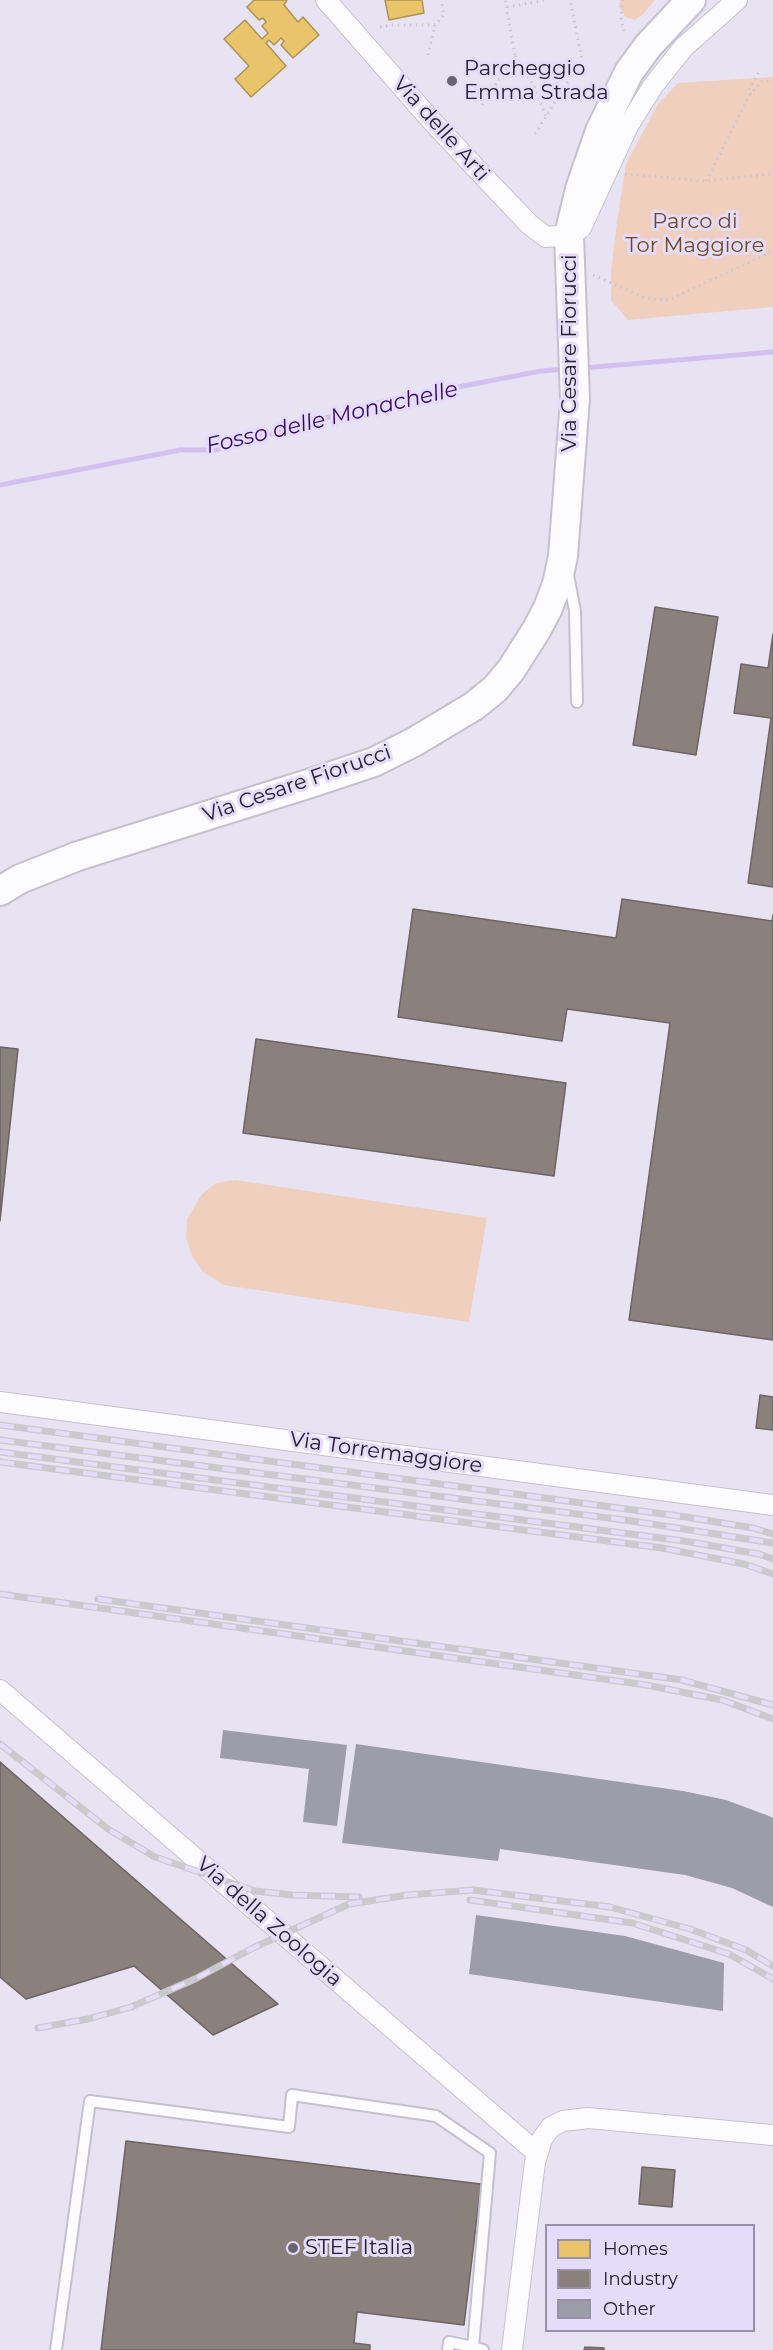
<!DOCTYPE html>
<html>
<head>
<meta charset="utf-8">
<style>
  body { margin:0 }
  #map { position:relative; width:773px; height:2350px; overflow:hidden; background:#e8e3f3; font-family:Montserrat,sans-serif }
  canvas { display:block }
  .legend { position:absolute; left:545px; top:2224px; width:210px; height:108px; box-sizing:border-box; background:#e5dcfa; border:2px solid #9891a8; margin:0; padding:8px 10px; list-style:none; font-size:18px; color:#25202e }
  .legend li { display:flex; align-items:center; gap:12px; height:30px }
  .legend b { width:30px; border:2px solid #9891a8 }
</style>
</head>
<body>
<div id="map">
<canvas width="773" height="2350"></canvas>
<ul class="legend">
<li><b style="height:16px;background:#e9c46a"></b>Homes</li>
<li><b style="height:16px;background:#8a817c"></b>Industry</li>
<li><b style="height:16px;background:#9d9ca9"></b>Other</li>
</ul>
</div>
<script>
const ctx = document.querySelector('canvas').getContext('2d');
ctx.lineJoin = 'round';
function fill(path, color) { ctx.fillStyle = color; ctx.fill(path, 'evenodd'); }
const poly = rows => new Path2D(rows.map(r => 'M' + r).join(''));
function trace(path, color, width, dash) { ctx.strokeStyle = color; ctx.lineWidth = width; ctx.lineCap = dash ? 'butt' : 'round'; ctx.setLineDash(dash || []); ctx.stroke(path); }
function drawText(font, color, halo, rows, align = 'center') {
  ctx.font = font + ' Montserrat,sans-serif'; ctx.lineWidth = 6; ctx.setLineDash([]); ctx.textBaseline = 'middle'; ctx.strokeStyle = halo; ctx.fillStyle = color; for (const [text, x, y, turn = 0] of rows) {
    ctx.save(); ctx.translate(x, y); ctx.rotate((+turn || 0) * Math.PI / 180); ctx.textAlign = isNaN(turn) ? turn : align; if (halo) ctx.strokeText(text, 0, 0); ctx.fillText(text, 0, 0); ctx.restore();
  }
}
const green = poly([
  [620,0,655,0,642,15,635,20,625,17,619,6],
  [773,77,773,307,628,320,611,300,611,272,617,222,626,164,658,104,678,83],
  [235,1180,487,1218,469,1322,224,1285,203,1272,192,1256,186,1237,187,1219,202,1194,216,1183]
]);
const homes = poly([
  [254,0,287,0,284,5,298,22,303,17,319,35,293,58,281,45,284,41,281,38,274,45,269,40,266,43,286,66,251,97,235,79,249,66,224,39,245,20,262,39,268,33,262,26,266,22,263,18,259,20,247,7,254,0],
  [385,0,422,0,424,13,389,20,385,0]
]);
const industry = poly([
  [655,607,718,617,696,755,633,745,655,607],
  [773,634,773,887,748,883,771,718,734,713,741,664,768,668,773,634],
  [622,899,772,921,773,915,773,1340,629,1320,670,1023,567,1009,562,1041,398,1017,413,909,616,938,622,899],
  [256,1039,566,1083,554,1176,243,1133,256,1039],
  [0,1047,18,1049,0,1221,0,1047],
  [760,1395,773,1397,773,1430,756,1428,760,1395],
  [0,1762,278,2004,213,2035,134,1966,26,1999,0,1977,0,1762],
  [126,2141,481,2184,464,2325,357,2312,354,2343,370,2345,370,2350,101,2350,126,2141],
  [642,2167,675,2170,672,2207,639,2204,642,2167],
  [585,2347,604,2348,604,2350,584,2350,585,2347]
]);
const stream = poly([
  [583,368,773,352],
  [0,485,180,450,215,450,381,402,541,371,565,369]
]);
const building = poly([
  [223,1730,347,1745,337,1826,303,1822,309,1769,220,1758],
  [356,1744,683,1791,726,1800,769,1816,773,1818,773,1907,732,1888,685,1875,500,1849,498,1861,342,1843],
  [476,1915,625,1936,724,1963,723,2011,469,1974]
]);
const path = poly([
  [623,0,621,17,624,33],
  [507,7,547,0],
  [380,27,391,25,435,25,444,15,441,0],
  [428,55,435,25],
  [515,56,535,88,546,117],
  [751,94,748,92,759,71],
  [482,105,515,56,505,0],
  [535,134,582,59,570,0],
  [625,174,706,181,773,174],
  [706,181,749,96,762,81,773,81],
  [593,275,645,298,669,300,773,251]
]);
const lane = poly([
  [568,575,575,611,577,702],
  [56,2350,90,2101,289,2127,292,2095,436,2116,490,2153,473,2347,483,2350],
  [448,2350,449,2342,473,2347]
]);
const street = poly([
  [326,0,430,119,489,182,529,224,546,237,569,235,581,228,628,126,653,86,684,47,737,0],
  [0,1402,773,1505],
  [0,1690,537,2153],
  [512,2350,535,2162,542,2139,551,2127,563,2121,588,2118,773,2135]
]);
const secondary = poly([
  [0,891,20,879,78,856,308,784,374,762,414,742,474,706,495,689,511,670,537,629,548,608,557,584,563,556,575,399,569,235,580,189,600,131,629,72,648,46,691,0]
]);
const rail = poly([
  [0,1425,686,1517,753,1528,773,1534],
  [0,1440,632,1521,773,1543],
  [0,1452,684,1541,759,1554,773,1559],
  [0,1462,662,1548,744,1564,773,1574],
  [0,1594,646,1685,722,1700,773,1719],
  [98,1599,682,1680,773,1705],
  [0,1744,108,1829,155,1857,255,1891,292,1895,359,1897],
  [470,1900,632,1923,729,1954,773,1979],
  [38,2028,88,2019,131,2007,195,1979,253,1948,349,1904,408,1895,473,1890,610,1907,690,1929,746,1950,773,1966]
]);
const markers = [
  [452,81,6,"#696473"],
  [293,2248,6,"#696473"]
];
const poiNames = [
  ["Parcheggio",464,69],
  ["Emma Strada",464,93],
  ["STEF Italia",305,2248]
];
const streetNames = [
  ["Via delle Arti",441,129,48],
  ["Via Cesare Fiorucci",570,353,-90],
  ["Via Cesare Fiorucci",297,784,-19],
  ["Via Torremaggiore",386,1453,8],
  ["Via della Zoologia",269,1922,41]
];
const parkNames = [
  ["Parco di",695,222],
  ["Tor Maggiore",695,246]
];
const waterNames = [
  ["Fosso delle Monachelle",332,418,-13]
];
fill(green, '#f0cfbf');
fill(homes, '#e9c46a');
trace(homes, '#ae9358', 1.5);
fill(industry, '#8a817c');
trace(industry, '#6c6465', 1.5);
trace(stream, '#d1c1f1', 5);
fill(building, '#9d9ca9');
trace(lane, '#c5c0ce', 14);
trace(street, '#c5c0ce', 22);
trace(secondary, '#c5c0ce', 32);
trace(path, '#cac7ce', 3, [1.5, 4.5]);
trace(lane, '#fcfbfd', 10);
trace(street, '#fcfbfd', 20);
trace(secondary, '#fcfbfd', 28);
trace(rail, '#cac9cd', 7);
trace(rail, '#e5dcfa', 4.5, [14]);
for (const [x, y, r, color] of markers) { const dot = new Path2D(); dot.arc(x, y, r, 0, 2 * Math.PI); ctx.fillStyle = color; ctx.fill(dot); trace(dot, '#e5dcfa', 2); }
drawText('21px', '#25202e', '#e5dcfa', poiNames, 'left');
drawText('21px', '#25202e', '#e5dcfa', streetNames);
drawText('21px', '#6f4928', '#e5dcfa', parkNames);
drawText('italic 22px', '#370864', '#e5dcfa', waterNames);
</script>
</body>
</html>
